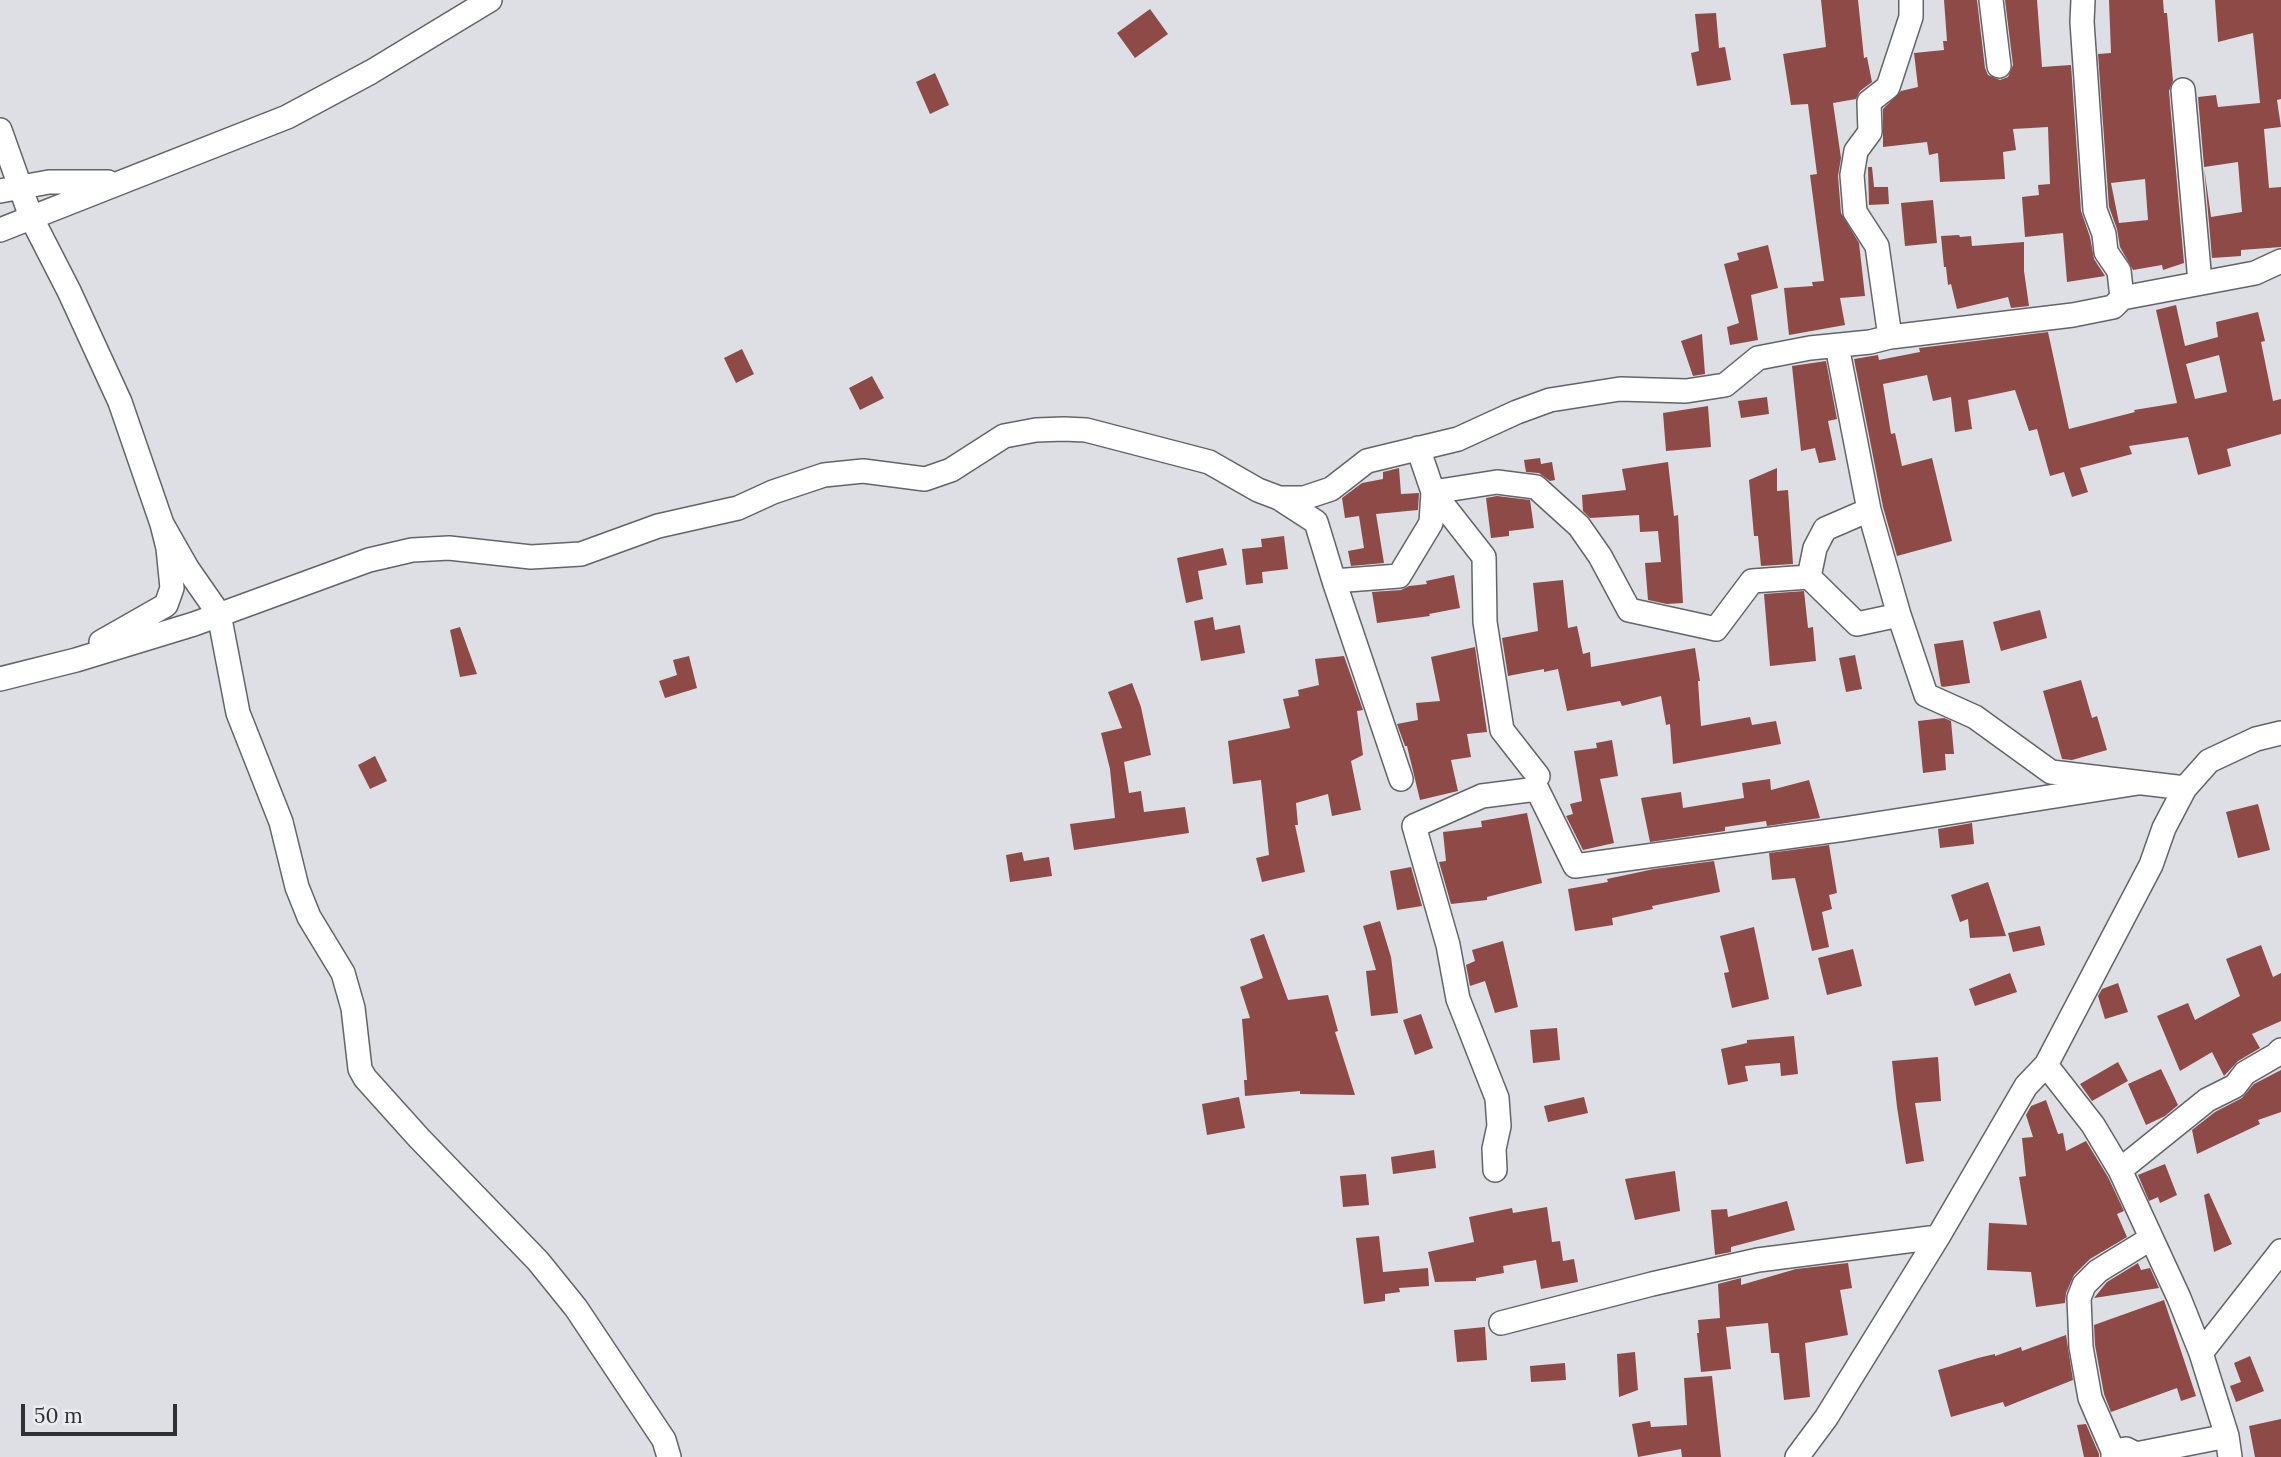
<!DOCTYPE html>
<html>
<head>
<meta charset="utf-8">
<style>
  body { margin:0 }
  #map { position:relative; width:2281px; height:1457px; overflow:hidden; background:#dddfe5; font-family:Lora,serif }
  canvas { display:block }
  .scale { position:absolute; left:21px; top:1404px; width:156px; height:32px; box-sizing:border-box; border:4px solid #303133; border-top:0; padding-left:9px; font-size:21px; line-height:24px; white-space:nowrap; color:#303133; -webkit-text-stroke:5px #eaecf2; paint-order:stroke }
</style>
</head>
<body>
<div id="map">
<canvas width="2281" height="1457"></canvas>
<div class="scale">50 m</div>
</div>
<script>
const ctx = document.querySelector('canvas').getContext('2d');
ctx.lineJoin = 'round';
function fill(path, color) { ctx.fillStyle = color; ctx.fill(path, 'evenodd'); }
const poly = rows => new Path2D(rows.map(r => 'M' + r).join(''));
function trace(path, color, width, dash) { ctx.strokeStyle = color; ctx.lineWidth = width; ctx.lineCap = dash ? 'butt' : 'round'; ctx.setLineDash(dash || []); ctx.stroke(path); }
const building = poly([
  [1821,0,1858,0,1864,58,1867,57,1872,82,1860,91,1856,99,1833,103,1841,158,1838,176,1841,213,1859,243,1865,296,1840,298,1845,325,1789,335,1784,288,1813,286,1812,282,1824,281,1810,175,1817,174,1808,104,1791,105,1783,54,1826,47],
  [1944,0,1977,0,1985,68,1988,75,2000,80,2008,77,2013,65,2005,0,2037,0,2042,67,2071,65,2081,211,2090,237,2094,259,2105,276,2067,282,2063,233,2025,237,2022,197,2039,195,2038,185,2050,184,2048,127,2013,129,2016,150,2003,152,2005,179,1940,182,1938,153,1929,155,1927,142,1883,147,1883,109,1901,91,1918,87,1914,53,1944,50,1943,41,1947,41],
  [2109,0,2163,0,2164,13,2167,13,2173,81,2169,91,2184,263,2163,270,2162,265,2133,270,2120,247,2117,229,2109,207,2098,54,2111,53],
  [2145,179,2148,220,2119,223,2111,183],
  [2215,0,2281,0,2281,99,2277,100,2281,127,2264,129,2269,188,2281,187,2281,247,2241,250,2241,256,2212,258,2198,97,2216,95,2218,107,2260,103,2253,33,2218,42],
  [2238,162,2242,212,2211,217,2204,167],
  [1150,9,1168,34,1135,58,1117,33],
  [1716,13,1719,48,1725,47,1731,80,1697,86,1691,53,1699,51,1695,14],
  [935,73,949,105,930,114,916,82],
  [1868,167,1872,167,1874,187,1888,187,1889,204,1869,205],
  [1933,200,1937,243,1905,246,1901,203],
  [1959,235,1960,237,1971,236,1972,246,2024,242,2024,271,2029,306,2011,308,2008,297,1957,309,1951,284,1948,285,1946,267,1944,267,1941,236],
  [1768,245,1778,288,1751,295,1758,340,1730,345,1727,327,1739,323,1724,264,1739,260,1737,253],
  [2176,305,2185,346,2218,337,2216,322,2258,312,2265,341,2261,342,2273,401,2281,399,2281,434,2227,449,2231,466,2198,475,2188,437,2129,446,2132,454,2080,468,2088,492,2072,497,2064,472,2050,476,2037,429,2029,431,2015,390,1968,400,1972,429,1955,432,1951,397,1933,401,1927,375,1883,384,1891,434,1895,433,1902,466,1932,458,1952,541,1897,556,1883,507,1854,359,1878,355,1879,360,1920,352,1919,348,2048,332,2069,429,2135,412,2134,410,2177,403,2156,310],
  [2219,355,2227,392,2195,399,2186,364],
  [1702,334,1705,374,1693,376,1681,341],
  [742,349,754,374,736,383,724,358],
  [1826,361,1837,419,1828,421,1836,460,1819,463,1815,448,1801,451,1792,366],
  [872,376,884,398,860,410,849,388],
  [1767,397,1769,414,1741,418,1738,401],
  [1708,406,1711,447,1666,451,1663,413],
  [1540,458,1541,464,1552,462,1555,480,1550,481,1539,473,1526,472,1524,460],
  [1668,462,1674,516,1678,515,1683,603,1667,604,1648,600,1645,563,1661,562,1658,531,1640,532,1639,515,1590,518,1583,511,1582,495,1626,490,1622,469],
  [1399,468,1401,494,1419,493,1418,510,1376,514,1384,563,1351,566,1348,551,1364,548,1359,516,1345,518,1342,498,1362,483,1383,479,1383,472],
  [1777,468,1777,491,1788,490,1793,564,1761,566,1758,536,1754,536,1749,480],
  [1497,496,1530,500,1534,528,1509,531,1509,536,1491,538,1486,498],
  [1284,536,1288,569,1262,572,1263,583,1246,585,1242,549,1262,547,1261,539],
  [1223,548,1227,565,1198,571,1203,599,1186,603,1177,558],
  [1454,575,1460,608,1429,614,1430,616,1377,623,1372,592,1401,590,1409,586,1427,584,1426,581],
  [1563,580,1568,628,1577,626,1583,654,1590,652,1591,667,1695,648,1700,681,1698,681,1701,726,1750,717,1752,725,1776,721,1781,744,1673,764,1670,724,1666,725,1661,696,1622,706,1620,701,1567,711,1558,669,1544,672,1544,669,1508,676,1502,638,1538,631,1533,583],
  [1804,591,1808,628,1813,627,1816,661,1770,666,1764,594],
  [2040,610,2047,638,2001,651,1993,622],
  [1213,617,1215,630,1240,625,1245,653,1201,661,1194,621],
  [460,627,477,674,460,677,450,630],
  [1963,640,1970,683,1943,687,1941,686,1934,644],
  [1475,647,1487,732,1467,734,1471,757,1451,760,1458,791,1420,800,1407,746,1405,746,1397,724,1418,720,1416,703,1440,701,1431,657],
  [1855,655,1862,689,1846,692,1839,658],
  [689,656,697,688,665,698,659,681,677,675,673,660],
  [1344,656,1363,710,1357,711,1363,755,1351,761,1361,810,1332,816,1328,794,1296,803,1298,825,1295,825,1305,872,1262,882,1256,858,1269,855,1261,780,1233,784,1228,741,1290,728,1283,699,1299,696,1298,690,1319,685,1315,659],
  [2081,680,2092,718,2097,716,2107,750,2072,760,2062,759,2043,691],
  [1132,683,1141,707,1151,755,1124,762,1129,793,1141,791,1144,812,1185,807,1189,833,1074,850,1070,824,1115,818,1110,769,1101,733,1122,728,1108,692],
  [1944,718,1951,721,1954,754,1945,754,1946,770,1923,773,1918,721],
  [1612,740,1618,776,1600,779,1614,843,1583,850,1566,816,1573,814,1570,804,1582,801,1574,751,1597,748,1596,743],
  [375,756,387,781,370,789,358,765],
  [1770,779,1771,790,1809,780,1820,818,1767,826,1766,821,1725,827,1725,831,1650,842,1641,798,1681,792,1683,808,1744,798,1742,783],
  [2258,804,2270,850,2238,858,2226,812],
  [1527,813,1542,883,1487,897,1487,900,1451,904,1439,862,1446,861,1443,832,1482,827,1481,821],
  [1972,823,1974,844,1940,848,1938,829],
  [1829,845,1837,893,1829,895,1832,909,1822,912,1829,947,1812,951,1795,878,1772,880,1769,853],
  [1022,852,1024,861,1049,857,1052,876,1010,882,1006,855],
  [1714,861,1720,892,1652,906,1653,909,1612,918,1613,925,1575,931,1568,889,1608,882,1607,879,1654,869],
  [1411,867,1422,906,1397,910,1390,871],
  [1988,882,2006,936,1970,938,1968,919,1960,922,1951,895],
  [1380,921,1391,957,1398,1013,1371,1016,1366,971,1376,970,1363,926],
  [2040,926,2045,945,2013,952,2008,933],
  [1754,927,1769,999,1732,1008,1724,973,1729,972,1720,936],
  [1264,934,1288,1000,1328,995,1338,1031,1335,1032,1355,1095,1300,1094,1300,1091,1245,1096,1244,1080,1247,1080,1242,1019,1250,1018,1240,987,1263,978,1250,939],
  [1503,941,1518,1007,1495,1013,1485,981,1470,986,1466,965,1475,961,1472,950],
  [2261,945,2273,977,2281,973,2281,1021,2252,1034,2260,1048,2238,1061,2224,1076,2212,1052,2180,1071,2157,1016,2188,1003,2195,1020,2240,996,2226,959],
  [1853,949,1862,986,1827,995,1818,958],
  [2010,973,2017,992,1975,1006,1969,989],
  [2118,983,2128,1012,2105,1019,2098,996,2102,989],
  [1421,1014,1433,1048,1415,1055,1403,1020],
  [1557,1028,1560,1060,1533,1063,1530,1030],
  [1794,1036,1798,1074,1781,1076,1780,1063,1745,1066,1748,1081,1728,1085,1721,1049,1747,1043,1747,1040],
  [1938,1057,1941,1101,1915,1103,1924,1161,1906,1164,1897,1107,1892,1061],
  [2118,1062,2128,1081,2092,1101,2080,1084],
  [2161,1069,2178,1105,2165,1116,2146,1125,2128,1084],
  [2281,1070,2281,1112,2258,1120,2260,1124,2197,1154,2192,1130,2215,1112,2242,1098,2254,1084],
  [1239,1097,1245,1128,1207,1135,1202,1104],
  [1584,1097,1588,1113,1548,1122,1544,1106],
  [2046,1100,2058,1134,2063,1133,2066,1151,2086,1141,2108,1177,2124,1211,2117,1214,2127,1237,2090,1259,2074,1275,2066,1293,2065,1303,2036,1307,2031,1272,1987,1270,1989,1223,2027,1225,2019,1177,2026,1176,2022,1138,2033,1137,2026,1115,2031,1106],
  [1434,1150,1436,1168,1393,1174,1391,1157],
  [2165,1164,2177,1195,2160,1203,2158,1197,2149,1201,2138,1175],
  [1675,1171,1680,1211,1635,1220,1625,1179],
  [1366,1174,1369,1205,1343,1207,1340,1176],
  [2209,1193,2232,1244,2214,1252,2204,1195],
  [1787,1201,1795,1230,1731,1247,1731,1252,1715,1255,1711,1210,1727,1209,1728,1217],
  [1547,1207,1552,1242,1560,1241,1563,1261,1574,1259,1578,1282,1541,1289,1536,1260,1503,1266,1504,1273,1476,1278,1476,1281,1435,1282,1428,1252,1474,1242,1469,1217,1512,1208,1513,1213],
  [1379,1236,1383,1272,1428,1268,1429,1286,1399,1288,1400,1292,1385,1294,1385,1301,1364,1304,1356,1238],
  [1848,1263,1852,1288,1840,1290,1848,1335,1805,1343,1810,1397,1784,1400,1779,1353,1771,1353,1768,1323,1726,1327,1731,1369,1701,1372,1697,1333,1699,1333,1698,1320,1720,1318,1718,1284,1741,1278,1741,1285,1796,1269],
  [2138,1263,2141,1270,2150,1268,2159,1288,2094,1298,2107,1282],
  [2164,1300,2196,1396,2181,1401,2177,1388,2111,1412,2104,1394,2095,1345,2094,1325],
  [1485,1327,1487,1360,1457,1362,1454,1330],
  [2066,1335,2073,1380,2005,1407,2003,1402,1951,1417,1938,1370,1978,1358,1995,1354,1995,1356,2021,1347,2022,1351],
  [1635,1352,1638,1390,1619,1397,1617,1354],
  [2250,1356,2264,1391,2236,1402,2230,1386,2241,1382,2234,1363],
  [1565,1363,1566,1380,1531,1382,1530,1366],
  [1712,1376,1721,1457,1682,1457,1681,1449,1638,1457,1632,1424,1650,1421,1651,1427,1687,1425,1684,1378],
  [2281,1419,2281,1457,2255,1457,2249,1426],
  [2086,1424,2099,1454,2099,1457,2084,1457,2077,1425]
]);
const street = poly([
  [1991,0,1999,66],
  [2083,0,2082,22,2095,210,2104,234,2106,252,2119,271,2122,298],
  [2183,90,2200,282],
  [0,130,31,217,69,291,120,402,162,524,168,548,172,588,166,605,101,642],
  [0,191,49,182,108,182],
  [0,230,287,117,371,72,490,0],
  [1890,337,1877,246,1855,212,1852,175,1856,151,1870,132,1869,102,1888,87,1911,17,1911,0],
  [1837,346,1869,510,1899,615,1926,695,1975,717,2051,772,2185,788],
  [1418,448,1433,492,1484,557,1485,622,1502,730,1538,776],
  [1279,498,1304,498,1331,489,1367,461,1458,439,1517,412,1550,400,1620,389,1686,391,1725,385,1758,358,1810,348,1870,342,1890,337,2073,315,2113,307,2122,298,2255,273,2281,261],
  [162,524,187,568,219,614,238,713,281,822,297,887,309,917,343,973,353,1008,360,1069,365,1078,419,1138,538,1261,576,1308,664,1440,669,1457],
  [1809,577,1815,548,1825,529,1869,510],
  [1334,581,1401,779],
  [0,679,76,660,194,624,369,560,412,550,449,548,531,557,581,554,658,526,738,508,773,492,824,475,863,471,925,479,951,470,1004,436,1036,430,1064,429,1086,430,1209,462,1258,490,1279,498,1316,522,1334,581,1399,576,1431,523,1433,492,1497,482,1536,487,1579,526,1600,556,1629,610,1716,629,1752,581,1809,577,1857,624,1899,615],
  [2046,1065,2093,1125,2120,1170,2179,1298,2201,1353,2227,1436,2230,1457],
  [1495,1170,1494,1149,1499,1126,1497,1098,1458,999,1448,945,1414,826,1482,796,1537,789,1575,866,1845,829,2138,783],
  [2120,1170,2207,1100,2235,1086,2245,1073,2276,1055,2281,1050],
  [1501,1323,1652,1284,1758,1260,1938,1237],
  [2201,1353,2281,1251],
  [2113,1451,2126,1449,2136,1454,2227,1436],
  [1797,1457,1826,1418,1938,1237,2026,1086,2046,1065,2151,865,2164,828,2185,788,2209,761,2256,739,2281,733],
  [2113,1457,2113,1451,2090,1398,2081,1347,2079,1298,2084,1285,2098,1271,2150,1239]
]);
fill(building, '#8d4a47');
trace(street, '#626469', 26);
trace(street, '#fff', 23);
</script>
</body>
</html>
